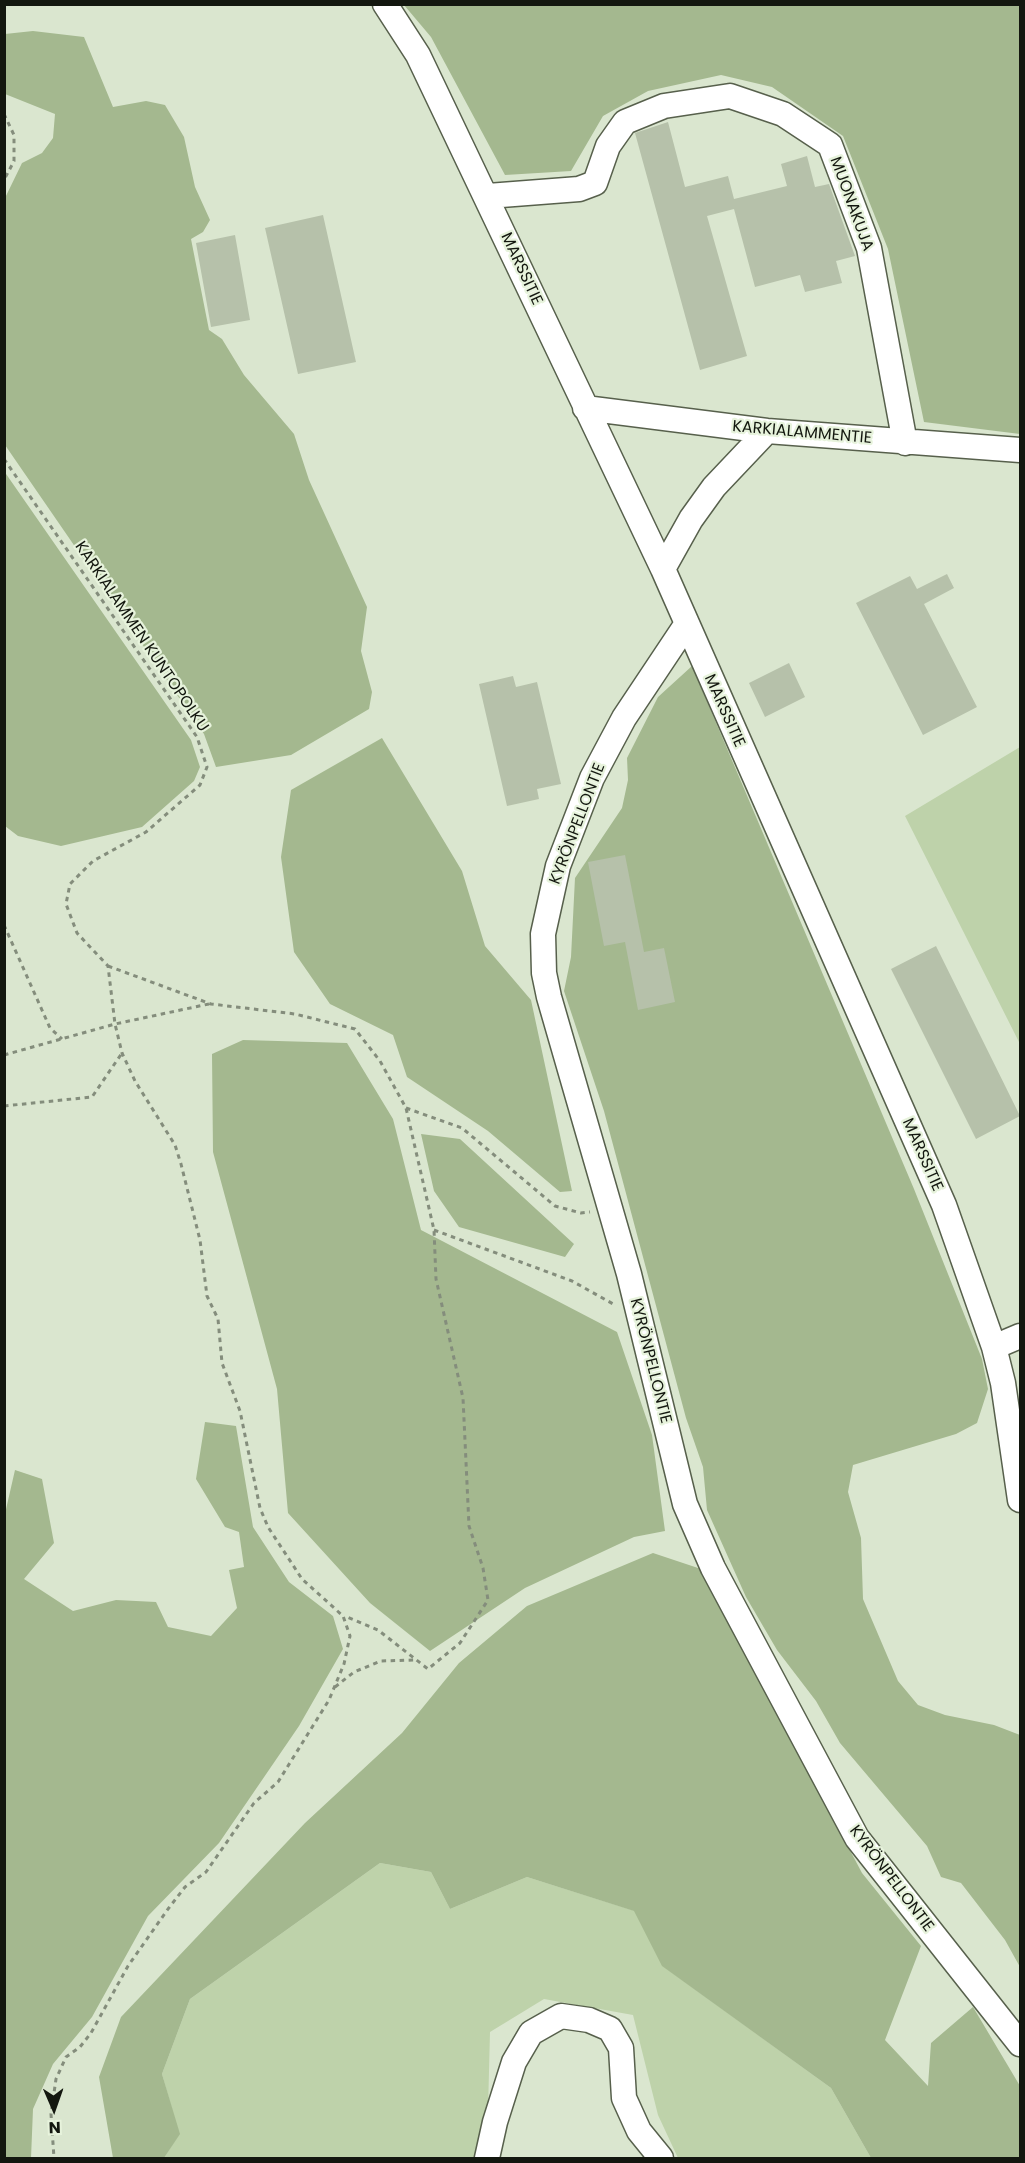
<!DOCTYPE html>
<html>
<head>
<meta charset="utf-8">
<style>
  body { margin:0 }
  #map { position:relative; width:1025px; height:2163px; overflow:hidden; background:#dae6cf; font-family:Poppins,sans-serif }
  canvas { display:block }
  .frame { position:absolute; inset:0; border:6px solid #13170f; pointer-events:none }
  .north { position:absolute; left:24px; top:2079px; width:60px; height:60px; -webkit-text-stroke:4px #e7f3dc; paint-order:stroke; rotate:178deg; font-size:16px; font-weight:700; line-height:24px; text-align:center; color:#13170f }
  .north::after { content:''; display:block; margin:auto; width:21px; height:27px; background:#13170f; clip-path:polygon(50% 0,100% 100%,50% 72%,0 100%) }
</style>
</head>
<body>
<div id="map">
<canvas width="1025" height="2163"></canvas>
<div class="frame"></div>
<div class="north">N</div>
</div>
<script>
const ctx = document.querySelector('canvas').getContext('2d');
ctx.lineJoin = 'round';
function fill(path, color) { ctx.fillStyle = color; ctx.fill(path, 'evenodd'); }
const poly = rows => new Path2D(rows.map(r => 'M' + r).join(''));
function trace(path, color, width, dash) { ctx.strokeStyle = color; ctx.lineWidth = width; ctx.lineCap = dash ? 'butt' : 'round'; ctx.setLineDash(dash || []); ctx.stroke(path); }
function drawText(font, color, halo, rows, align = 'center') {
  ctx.font = font + ' Poppins,sans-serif'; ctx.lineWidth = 4.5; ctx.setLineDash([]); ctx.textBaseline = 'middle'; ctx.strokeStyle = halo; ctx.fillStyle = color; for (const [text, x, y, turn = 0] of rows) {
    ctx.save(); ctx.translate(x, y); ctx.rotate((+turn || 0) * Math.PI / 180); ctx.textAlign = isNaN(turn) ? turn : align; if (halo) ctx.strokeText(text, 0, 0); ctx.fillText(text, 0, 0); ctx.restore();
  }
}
const green = poly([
  [1020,747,1020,1044,905,816],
  [380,1863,431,1872,450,1909,527,1877,635,1911,663,1966,831,2088,871,2158,678,2158,658,2115,633,2015,544,1999,490,2032,488,2110,475,2158,164,2158,179,2134,162,2074,190,1999]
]);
const forest = poly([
  [404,5,1020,5,1020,434,924,422,888,249,843,136,772,87,721,75,648,91,603,116,571,171,505,175,431,37],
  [33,31,84,37,113,107,146,101,165,105,184,137,195,187,210,220,203,232,191,239,209,330,222,339,244,375,294,434,309,480,367,607,361,651,372,692,369,709,291,755,216,767,204,734,5,445,5,198,22,163,42,153,53,138,55,114,5,94,5,34],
  [4,471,191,740,200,767,194,781,142,827,61,846,18,836,5,826],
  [692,666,914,1189,982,1359,988,1389,977,1423,956,1434,853,1465,848,1492,861,1538,863,1599,898,1681,918,1705,945,1715,994,1725,1020,1735,1020,1967,1005,1940,961,1883,941,1877,927,1846,840,1743,816,1701,777,1650,746,1597,707,1510,703,1467,686,1418,604,1111,564,991,571,957,575,878,622,808,628,780,627,758,658,697],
  [382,738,462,871,485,946,531,1000,572,1191,560,1192,488,1131,407,1077,393,1035,330,1004,294,952,281,857,291,790],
  [243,1040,347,1043,393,1119,421,1230,617,1332,652,1435,665,1531,634,1537,525,1588,430,1651,370,1603,288,1513,277,1389,213,1152,212,1054],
  [421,1134,460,1139,574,1244,565,1257,459,1227,434,1191],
  [205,1422,236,1426,253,1527,289,1582,333,1616,343,1649,299,1726,219,1843,148,1916,92,2017,53,2064,33,2109,31,2158,5,2158,4,1518,15,1470,42,1479,54,1543,24,1579,73,1611,116,1600,156,1602,168,1627,211,1636,237,1608,229,1570,244,1567,239,1532,225,1527,196,1479],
  [653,1553,701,1569,862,1873,921,1946,885,2040,928,2086,931,2043,973,2007,1020,2086,1020,2158,871,2158,831,2088,662,1966,634,1911,527,1877,450,1909,431,1872,380,1863,190,1999,162,2074,180,2134,164,2158,113,2158,99,2077,121,2017,305,1823,402,1733,459,1663,527,1606]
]);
const building = poly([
  [668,122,685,187,728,176,734,199,787,186,781,164,807,156,815,187,829,184,855,256,836,261,842,283,805,292,800,275,755,287,734,209,707,216,747,356,700,370,635,133],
  [323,215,356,362,298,374,265,228],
  [235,235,250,320,211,327,196,243],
  [947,574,954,588,924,604,977,707,923,735,856,603,910,576,917,589],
  [789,663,805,697,765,717,749,683],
  [513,676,516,687,537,682,561,784,537,789,539,799,507,806,479,684],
  [625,855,644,952,664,948,675,1002,638,1010,625,942,604,946,588,862],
  [936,946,1020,1116,976,1139,891,969]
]);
const path = poly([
  [4,114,14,135,14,161,4,180],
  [4,459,197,737,207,767,200,785,146,832,93,861,70,884,66,904,77,933,108,966,115,1024,122,1053,135,1081,175,1145,181,1164,200,1240,207,1296,218,1319,222,1363,240,1411,260,1508,268,1527,302,1579,343,1616,350,1636,344,1664,329,1700,278,1782,254,1803,206,1872,185,1887,168,1909,128,1966,91,2033,80,2047,66,2057,56,2079,51,2114,54,2158],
  [4,925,50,1028,62,1039],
  [108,966,211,1004,295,1014,355,1029,380,1061,406,1108,434,1230,436,1279,463,1398,469,1526,483,1568,488,1600,460,1643,428,1669,378,1630,345,1616],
  [4,1055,115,1024,209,1004],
  [4,1106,92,1097,122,1053],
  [406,1108,462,1128,555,1206,581,1213,590,1212],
  [434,1230,572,1281,615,1305],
  [335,1687,354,1672,381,1661,414,1660]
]);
const minor = poly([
  [385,4,418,55,663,569,944,1205,994,1347,1003,1383,1020,1500],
  [488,196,579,189,595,183,608,146,625,122,664,106,730,96,783,114,830,145,869,248,905,443],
  [585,408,767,431,1020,450],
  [663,569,691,519,714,487,767,431],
  [686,625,624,718,592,778,558,866,543,934,544,973,549,997,629,1274,685,1504,713,1568,857,1838,1020,2044],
  [994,1347,1020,1336],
  [487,2158,495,2122,514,2062,531,2033,561,2016,589,2020,610,2029,621,2048,624,2098,639,2131,661,2158]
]);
const streetNames = [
  ["MUONAKUJA",851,204,70],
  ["MARSSITIE",521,269,65],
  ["KARKIALAMMENTIE",802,433,5],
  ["KARKIALAMMEN KUNTOPOLKU",141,637,56],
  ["MARSSITIE",724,711,66],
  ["KYRÖNPELLONTIE",578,824,-69],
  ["MARSSITIE",922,1155,66],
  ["KYRÖNPELLONTIE",650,1361,76],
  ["KYRÖNPELLONTIE",891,1879,53]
];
fill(green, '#bed2aa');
fill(forest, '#a4b88f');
fill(building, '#b6c1aa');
trace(minor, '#57604c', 27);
trace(path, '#848d7c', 3, [4.5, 4.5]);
trace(minor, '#fff', 24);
drawText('16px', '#13170f', '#e7f3dc', streetNames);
</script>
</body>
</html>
